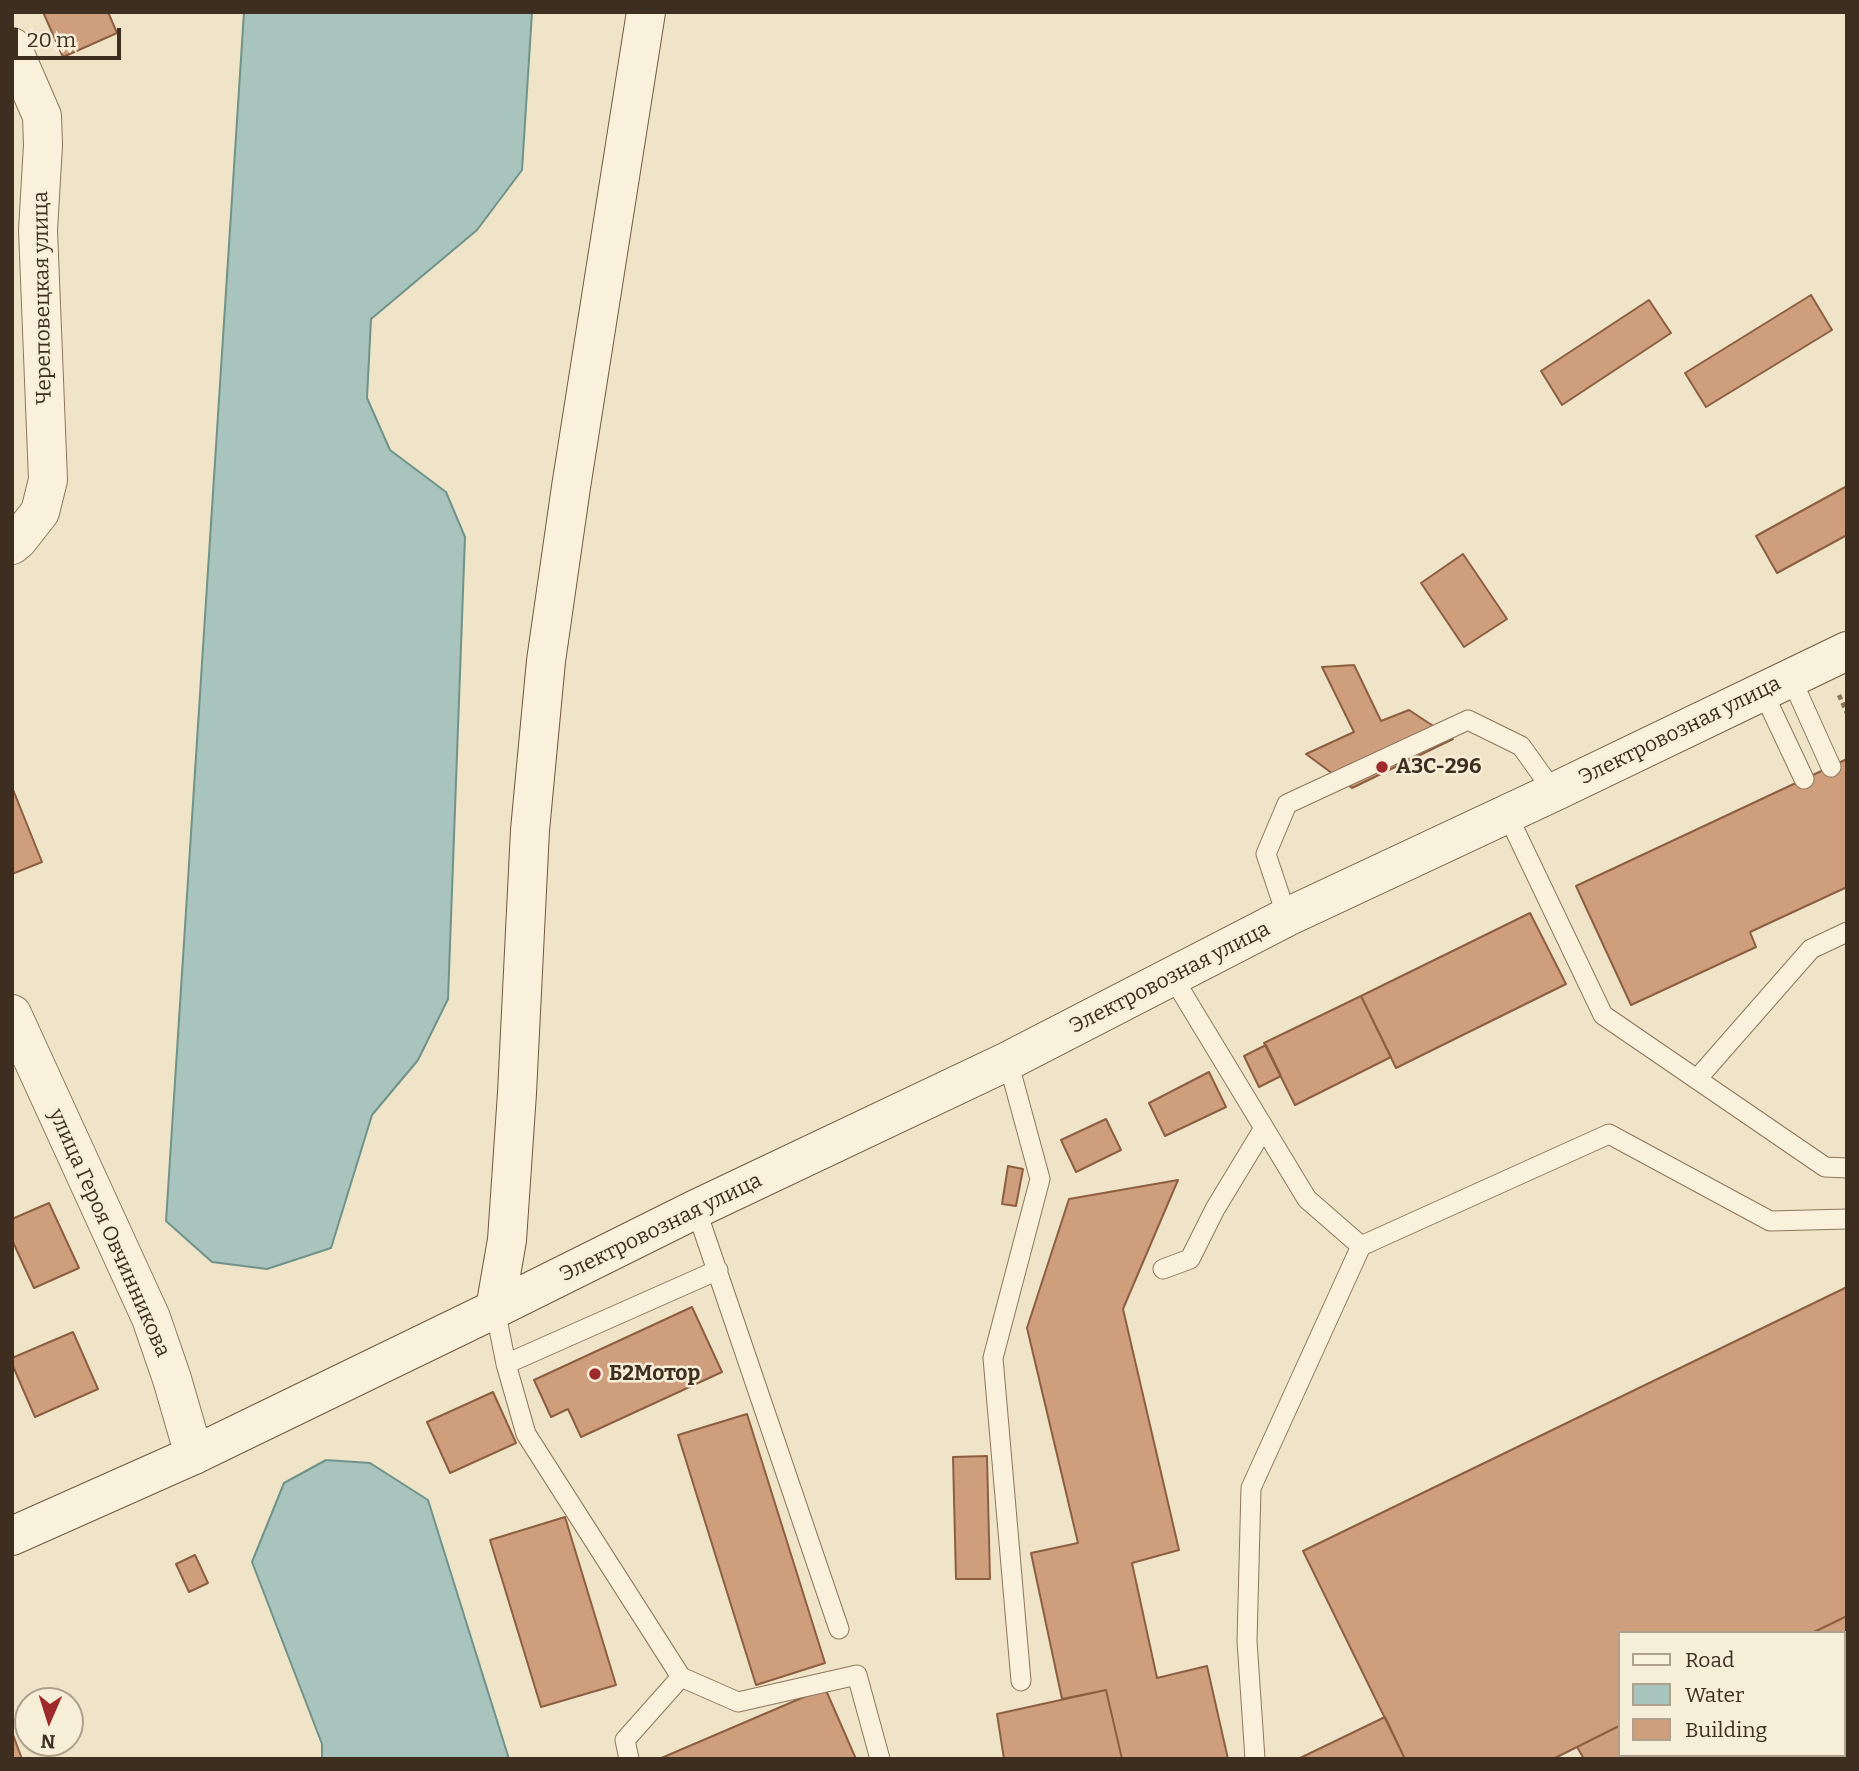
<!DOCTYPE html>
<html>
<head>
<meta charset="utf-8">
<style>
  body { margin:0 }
  #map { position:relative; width:1859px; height:1771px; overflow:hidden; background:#f0e4c8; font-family:Bitter,serif }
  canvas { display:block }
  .frame { position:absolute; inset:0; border:14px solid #3d2e20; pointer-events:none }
  .legend { position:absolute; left:1618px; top:1631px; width:228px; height:126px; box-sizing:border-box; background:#f7eed8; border:2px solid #ada18e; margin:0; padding:9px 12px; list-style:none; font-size:21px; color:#3d2e20 }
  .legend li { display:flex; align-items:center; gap:14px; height:35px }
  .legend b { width:35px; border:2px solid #ada18e }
  .north { position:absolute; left:14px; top:1687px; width:70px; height:70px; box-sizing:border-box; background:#f7eed8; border:2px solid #ada18e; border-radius:50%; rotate:183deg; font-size:19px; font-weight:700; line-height:28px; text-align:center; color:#3d2e20 }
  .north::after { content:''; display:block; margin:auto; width:24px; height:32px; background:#9e2a2b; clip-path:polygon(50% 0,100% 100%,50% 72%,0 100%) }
  .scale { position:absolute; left:14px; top:28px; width:107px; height:32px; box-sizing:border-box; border:4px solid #3d2e20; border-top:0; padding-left:9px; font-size:21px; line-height:24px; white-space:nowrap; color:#3d2e20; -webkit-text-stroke:5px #f7eed8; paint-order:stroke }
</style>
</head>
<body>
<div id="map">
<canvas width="1859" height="1771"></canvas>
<div class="frame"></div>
<ul class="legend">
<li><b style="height:9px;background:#faf1dc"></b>Road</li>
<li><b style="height:19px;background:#a9c4bc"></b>Water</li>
<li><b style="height:19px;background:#cf9f7d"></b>Building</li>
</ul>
<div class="north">N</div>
<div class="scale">20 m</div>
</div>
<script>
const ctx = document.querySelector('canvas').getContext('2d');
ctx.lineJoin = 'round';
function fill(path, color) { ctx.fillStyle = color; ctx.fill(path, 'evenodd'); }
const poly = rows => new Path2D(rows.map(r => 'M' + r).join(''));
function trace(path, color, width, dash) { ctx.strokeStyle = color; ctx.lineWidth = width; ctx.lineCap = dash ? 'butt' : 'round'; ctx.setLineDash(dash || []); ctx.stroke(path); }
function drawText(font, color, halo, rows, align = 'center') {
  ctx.font = font + ' Bitter,serif'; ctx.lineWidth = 5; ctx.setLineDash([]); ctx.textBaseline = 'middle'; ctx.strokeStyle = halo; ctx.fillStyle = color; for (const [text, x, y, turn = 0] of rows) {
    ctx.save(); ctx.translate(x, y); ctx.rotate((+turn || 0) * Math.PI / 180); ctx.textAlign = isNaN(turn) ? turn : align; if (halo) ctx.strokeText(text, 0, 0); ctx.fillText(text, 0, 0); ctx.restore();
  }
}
const water = poly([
  [244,12,532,12,522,170,477,230,371,319,367,398,390,450,446,492,465,537,448,999,418,1060,372,1115,331,1248,267,1269,212,1262,166,1221,244,12],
  [326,1460,370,1463,428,1500,509,1759,322,1759,322,1744,252,1562,284,1483,326,1460]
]);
const building = poly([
  [43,12,108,12,117,33,63,57,43,12],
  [1811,295,1832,330,1706,407,1685,373,1811,295],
  [1649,300,1671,333,1562,405,1541,371,1649,300],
  [1847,486,1847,535,1777,573,1756,536,1847,486],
  [1463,554,1507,619,1464,647,1421,583,1463,554],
  [1354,665,1381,721,1409,710,1453,739,1352,788,1306,754,1354,732,1322,667,1354,665],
  [1847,759,1847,887,1750,932,1756,947,1631,1005,1576,886,1847,759],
  [12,787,42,862,12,874,12,787],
  [1530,913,1566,984,1396,1068,1361,996,1530,913],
  [1361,996,1391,1057,1295,1105,1264,1043,1361,996],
  [1266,1045,1281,1076,1259,1087,1244,1056,1266,1045],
  [1209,1072,1226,1107,1165,1136,1149,1103,1209,1072],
  [1106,1119,1121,1150,1076,1172,1061,1140,1106,1119],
  [1008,1166,1023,1169,1016,1206,1002,1204,1008,1166],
  [1178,1180,1123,1309,1179,1550,1132,1563,1157,1678,1207,1666,1228,1759,1122,1759,1106,1690,1062,1699,1031,1553,1078,1543,1027,1328,1069,1199,1178,1180],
  [49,1203,79,1268,34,1288,12,1240,12,1219,49,1203],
  [1847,1287,1847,1616,1812,1633,1619,1633,1619,1726,1553,1759,1405,1759,1303,1551,1847,1287],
  [692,1307,722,1372,581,1437,568,1409,551,1417,534,1380,692,1307],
  [73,1332,98,1389,35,1417,12,1364,12,1358,73,1332],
  [493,1392,516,1443,450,1473,427,1422,493,1392],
  [747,1414,825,1663,756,1685,678,1435,747,1414],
  [987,1456,990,1579,956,1579,953,1457,987,1456],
  [565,1517,616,1685,541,1707,490,1540,565,1517],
  [195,1555,208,1583,189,1592,176,1564,195,1555],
  [1847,1616,1847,1659,1843,1661,1843,1633,1812,1633,1847,1616],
  [825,1688,856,1759,659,1759,825,1688],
  [1106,1690,1122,1759,1004,1759,997,1714,1106,1690],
  [1385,1717,1405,1759,1298,1759,1385,1717],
  [1619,1726,1619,1755,1663,1755,1656,1759,1584,1759,1577,1747,1619,1726],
  [12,1732,22,1759,12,1759,12,1732]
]);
const path = poly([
  [1839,695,1847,713]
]);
const lane = poly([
  [1791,678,1831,767],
  [1763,692,1804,779],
  [1507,814,1603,1015,1825,1167,1847,1168],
  [1287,917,1266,854,1287,804,1468,720,1521,746,1554,792],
  [1172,976,1307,1199,1361,1246],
  [1008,1061,1040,1179,993,1358,1021,1681],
  [1697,1079,1811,949,1847,932],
  [696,1209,839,1629],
  [1163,1269,1190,1259,1215,1209,1264,1128],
  [495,1309,506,1364,526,1434,681,1677,625,1740,629,1759],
  [506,1364,718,1270],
  [681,1677,738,1702,857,1675,880,1759],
  [1843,1688,1847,1686],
  [1255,1759,1247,1641,1251,1488,1361,1246,1609,1134,1770,1221,1847,1219],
  [1690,1759,1697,1755]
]);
const street = poly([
  [12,47,42,116,43,145,38,230,48,480,40,512,18,540,12,545],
  [12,1014,151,1318,172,1379,194,1455]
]);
const secondary = poly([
  [495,1309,507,1240,517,1093,530,830,546,661,571,487,646,12],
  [12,1536,194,1455,495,1309,696,1209,1008,1061,1287,917,1554,792,1847,651]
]);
const markers = [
  [1382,767,7,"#9e2a2b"],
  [595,1374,7,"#9e2a2b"]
];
const streetNames = [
  ["Череповецкая улица",43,298,-91],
  ["Электровозная улица",1680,731,-26],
  ["Электровозная улица",1170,978,-27],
  ["Электровозная улица",661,1228,-26],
  ["улица Героя Овчинникова",109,1233,66]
];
const poiNames = [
  ["АЗС-296",1396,767],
  ["Б2Мотор",609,1374]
];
fill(water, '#a9c4bc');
trace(water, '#6f938a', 2);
fill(building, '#cf9f7d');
trace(building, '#8d5f41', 2);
trace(lane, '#8d765c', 21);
trace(street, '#8d765c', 40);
trace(secondary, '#6f573f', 40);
trace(path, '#8d765c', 4.5, [5, 3.5]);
trace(lane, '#faf1dc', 19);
trace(street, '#faf1dc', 38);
trace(secondary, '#faf1dc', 38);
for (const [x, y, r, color] of markers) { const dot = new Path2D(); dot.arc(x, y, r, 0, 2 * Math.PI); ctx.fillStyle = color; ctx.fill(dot); trace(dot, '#f7eed8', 2.5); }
drawText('21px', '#3d2e20', '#f7eed8', streetNames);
drawText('bold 21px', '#3d2e20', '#f7eed8', poiNames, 'left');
</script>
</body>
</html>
